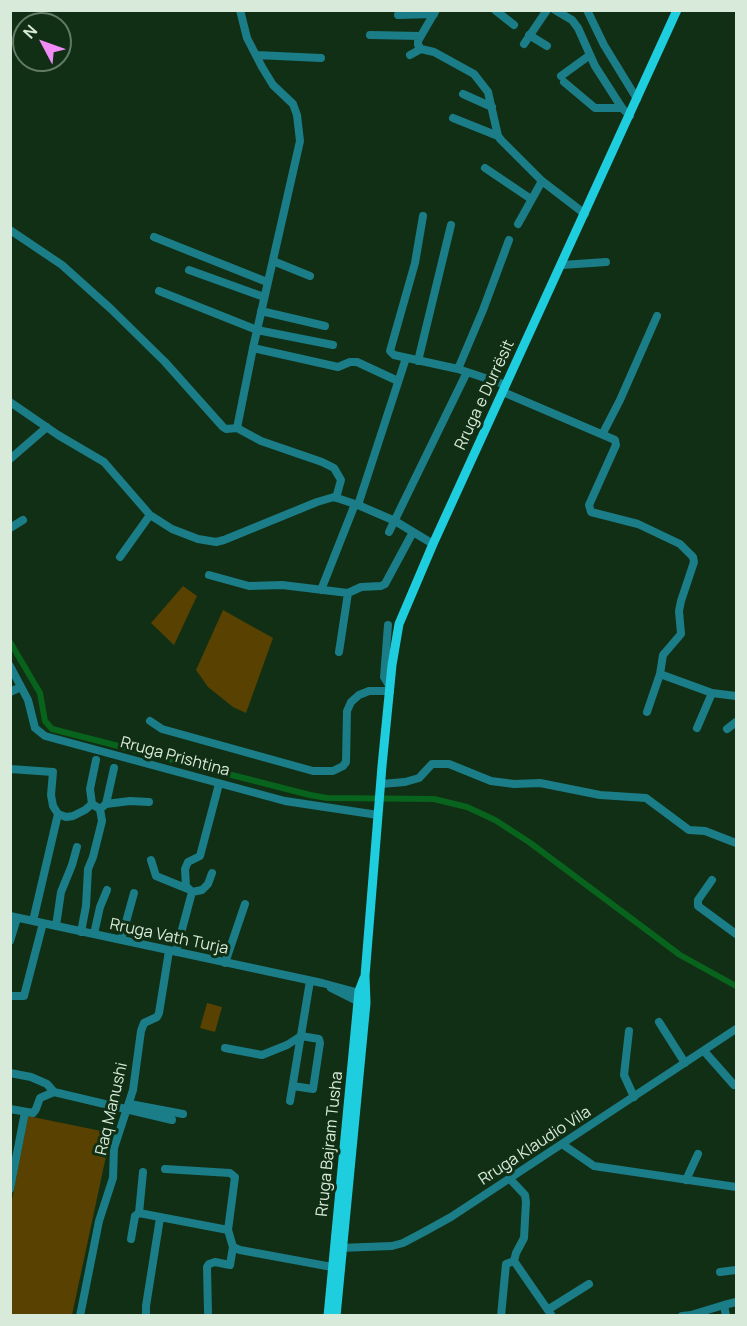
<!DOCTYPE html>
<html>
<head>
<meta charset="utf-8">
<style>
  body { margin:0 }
  #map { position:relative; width:747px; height:1326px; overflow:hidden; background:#112f14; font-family:Manrope,sans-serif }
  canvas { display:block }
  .frame { position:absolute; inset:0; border:12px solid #d8ead9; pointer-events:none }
  .north { position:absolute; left:12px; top:12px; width:60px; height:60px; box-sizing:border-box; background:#112f14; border:2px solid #617a63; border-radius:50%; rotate:311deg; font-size:16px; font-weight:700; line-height:24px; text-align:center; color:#d8ead9 }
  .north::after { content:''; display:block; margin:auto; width:21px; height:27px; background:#f18bf5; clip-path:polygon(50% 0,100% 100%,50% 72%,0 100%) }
</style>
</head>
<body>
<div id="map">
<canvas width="747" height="1326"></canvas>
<div class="frame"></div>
<div class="north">N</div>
</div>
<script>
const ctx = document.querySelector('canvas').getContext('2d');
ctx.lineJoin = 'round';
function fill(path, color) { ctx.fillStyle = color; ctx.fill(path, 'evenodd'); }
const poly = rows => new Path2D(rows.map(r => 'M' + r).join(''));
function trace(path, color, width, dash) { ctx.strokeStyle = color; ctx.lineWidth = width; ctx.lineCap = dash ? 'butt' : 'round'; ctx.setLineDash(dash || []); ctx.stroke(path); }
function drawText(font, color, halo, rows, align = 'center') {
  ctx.font = font + ' Manrope,sans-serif'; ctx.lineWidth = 6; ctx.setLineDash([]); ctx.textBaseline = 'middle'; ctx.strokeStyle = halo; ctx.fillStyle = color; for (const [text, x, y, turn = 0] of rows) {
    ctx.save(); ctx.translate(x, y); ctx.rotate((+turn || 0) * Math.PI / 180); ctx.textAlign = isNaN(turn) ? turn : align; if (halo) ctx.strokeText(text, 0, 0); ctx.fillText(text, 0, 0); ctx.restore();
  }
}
const green = poly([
  [183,586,197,596,174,645,151,623],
  [223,610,273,638,246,713,233,707,208,687,196,670],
  [207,1003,222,1007,215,1032,200,1028],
  [28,1116,111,1133,72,1315,11,1316,11,1205]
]);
const canal = poly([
  [10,642,40,693,45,721,52,729,310,795,327,798,434,799,467,807,495,820,529,842,680,955,736,986]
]);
const minor = poly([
  [495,10,514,25],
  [555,10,572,20,578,28,595,66,622,108,630,116],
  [587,10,604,45,637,99],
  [398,15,434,14],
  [370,35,420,36],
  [529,35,547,46],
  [524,44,547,10],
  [421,49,418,45,418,41,436,10],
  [256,55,321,58],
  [410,55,421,49,434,52,474,74,488,92,498,136,501,140,542,181,585,214],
  [561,76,590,55],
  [564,82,595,108,622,108],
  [463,94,492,107],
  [453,118,498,136],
  [485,168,531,199],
  [423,216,415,263,390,351,394,355,458,369,506,385],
  [518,224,542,181],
  [10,230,62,265,111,309,165,362,223,427,226,429,237,428,261,441,322,462,334,468,341,480,336,498],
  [154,237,267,282],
  [273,261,310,276],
  [562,265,606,262],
  [189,270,264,297],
  [159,291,257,330,333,345],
  [261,311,325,326],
  [253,348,338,367,350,362,357,362,398,381],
  [418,361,451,225],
  [458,369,483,310,509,240],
  [503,392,615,440,616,445,589,505,591,512,638,524,680,544,693,557,694,562,681,601,679,611,681,634,663,655,660,674,647,712],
  [10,402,58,435,104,462,150,515,172,529,198,539,216,542,224,540,317,502,334,497,358,505,395,521,433,544],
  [237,428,253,348,300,141,297,115,293,104,273,85,262,67,247,38,240,10],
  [603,433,620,400,657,316],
  [10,459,47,427],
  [358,505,406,358],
  [10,528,23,520],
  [389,532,467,372],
  [120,557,150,515],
  [209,575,249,586,282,585,348,593,361,587,381,586,385,584,413,532],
  [321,590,355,504],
  [388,625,384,677,390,687],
  [339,652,348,593],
  [10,666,28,700,35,728,45,736,285,801,378,815],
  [660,674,712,693,736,696],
  [10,692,21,687],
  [150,721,162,729,313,771,333,771,343,766,346,762,347,711,351,702,359,695,369,691,390,691],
  [697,728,712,693],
  [727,729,736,722],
  [10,769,53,772,51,795,53,806,58,814],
  [381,784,405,782,419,778,432,764,449,764,491,781,514,784,540,783,600,795,646,798,689,830,705,831,736,843],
  [106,804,130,801,149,802],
  [100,809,106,804,114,768],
  [58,814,66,817,73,816,85,810,92,804,90,789,96,760],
  [151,860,156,876,188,889],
  [212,873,208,884,202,890,192,892,186,886,185,869,188,862,200,856,219,784],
  [712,880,698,900,698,906,736,934],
  [10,916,322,983,363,994],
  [33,921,58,814],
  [56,926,61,892,72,865,77,847],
  [81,932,86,906,88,869,93,857,102,821,100,809,92,804],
  [94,934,100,907,107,890],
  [121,940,134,893],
  [10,941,17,918],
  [176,952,192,892],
  [225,963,245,904],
  [331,988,361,1003],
  [10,996,24,996,43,923],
  [659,1022,685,1063],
  [629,1031,624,1075,634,1097],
  [225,1048,262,1055,287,1045,301,1036,319,1039,320,1043,313,1089,293,1086],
  [704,1051,734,1085],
  [10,1073,31,1077,47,1084,54,1092,172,1120],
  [290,1101,310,981],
  [130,1104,183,1114],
  [10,1109,33,1113,36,1109,40,1098,54,1092],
  [562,1144,594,1166,736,1187],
  [165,1169,230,1173,235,1177,228,1230,233,1247,230,1265,215,1262,209,1264,207,1267,208,1312],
  [510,1179,525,1195,526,1202,524,1238,516,1253,514,1261,552,1316],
  [686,1180,698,1154],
  [10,1189,25,1112],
  [139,1213,228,1230],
  [131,1239,135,1216,139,1213,143,1172],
  [233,1247,240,1250,332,1267],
  [339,1248,392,1246,403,1243,422,1233,451,1217,736,1029],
  [720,1272,736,1270],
  [549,1309,589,1284],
  [80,1316,99,1221,113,1178,114,1148,133,1090,141,1031,144,1023,157,1017,159,1013,169,951],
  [146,1316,146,1306,160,1218],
  [501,1316,506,1264,514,1261],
  [682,1316,691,1315,724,1305],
  [726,1316,724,1305,736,1302]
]);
const major = poly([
  [328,1316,359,991,364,978],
  [336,1316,366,1003,365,976,382,766,392,665,399,624,433,544,677,10]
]);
const streetNames = [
  ["Rruga e Durrësit",485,395,-65],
  ["Rruga Prishtina",175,757,15],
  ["Rruga Vath Turja",169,937,12],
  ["Raq Manushi",112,1109,-77],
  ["Rruga Bajram Tusha",330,1144,-84],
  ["Rruga Klaudio Vila",535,1146,-33]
];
fill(green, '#584101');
trace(canal, '#08631d', 6);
trace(minor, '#1b7d87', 8);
trace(major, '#1ecdde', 9);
drawText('16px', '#d8ead9', '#112f14', streetNames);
</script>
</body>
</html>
